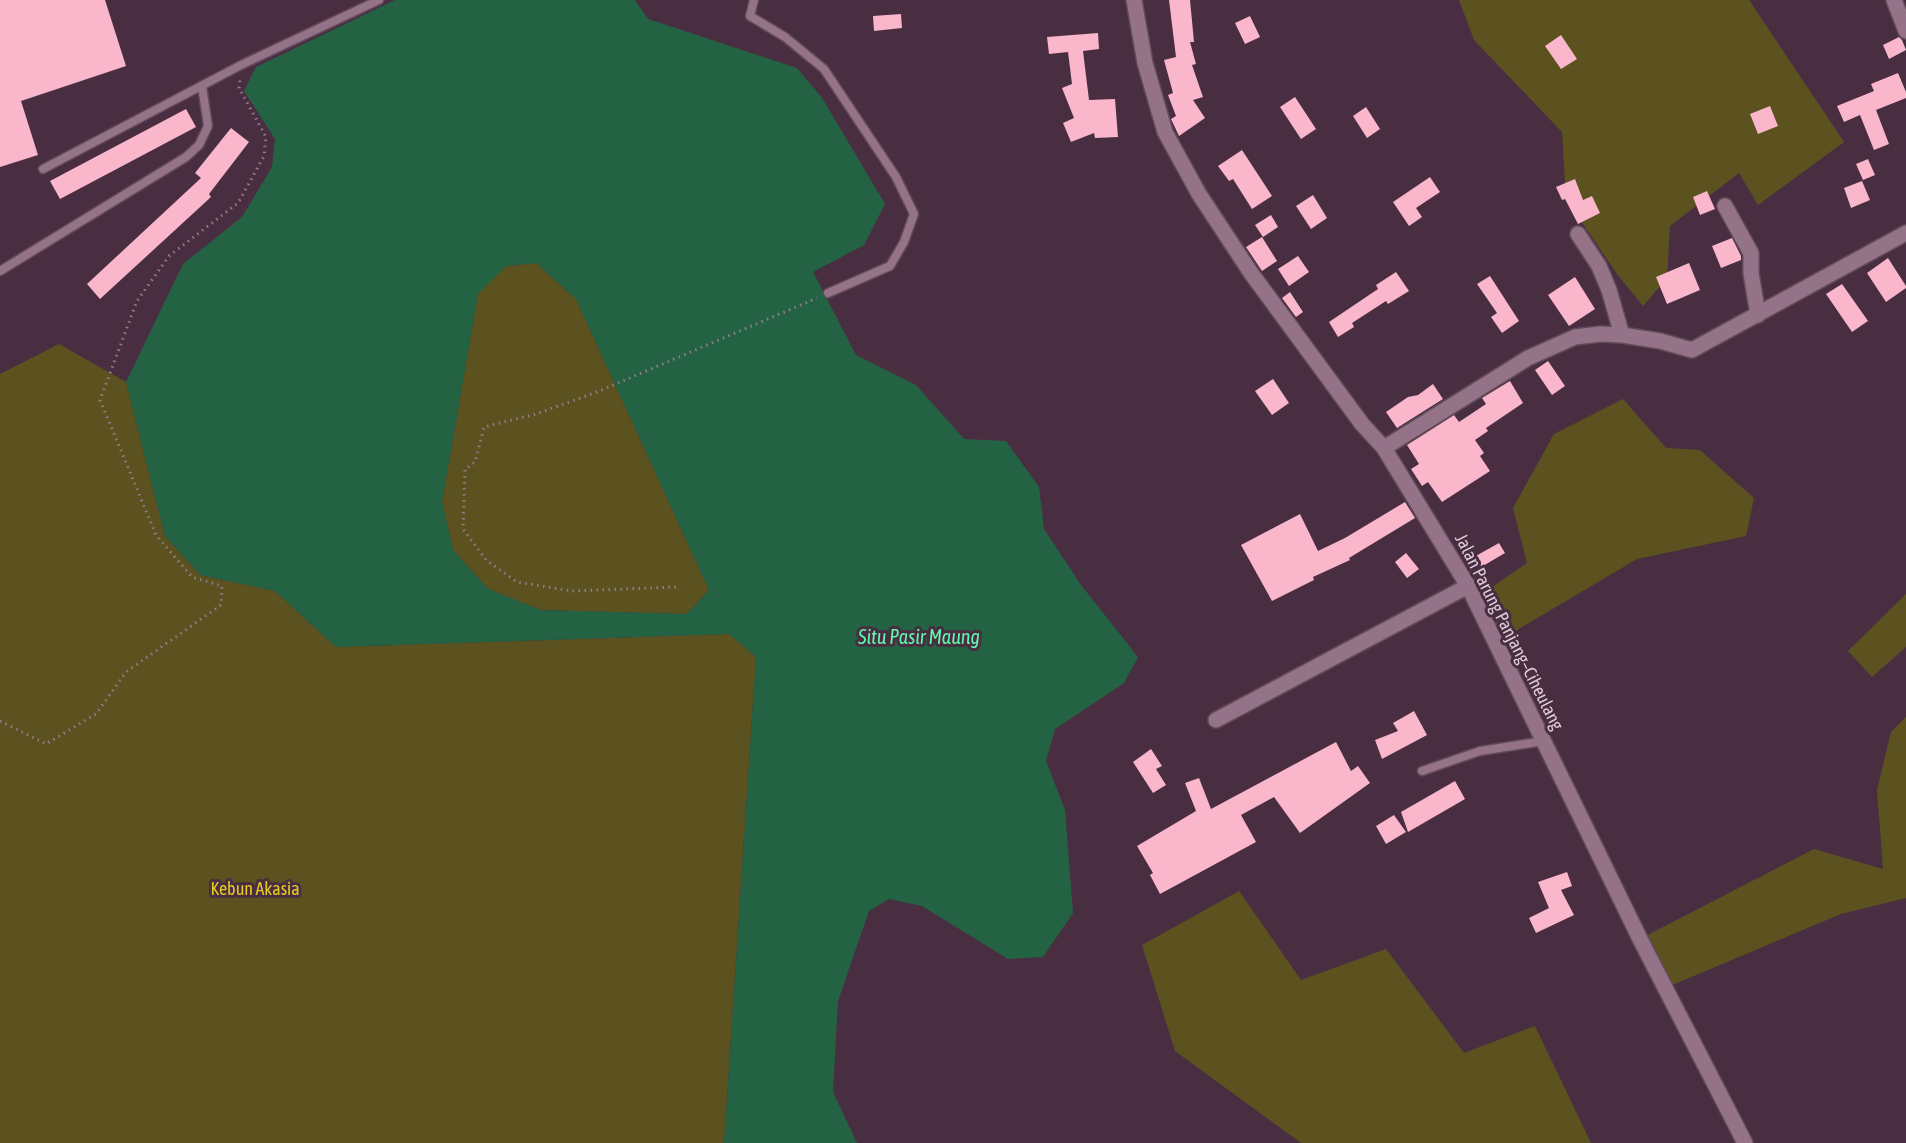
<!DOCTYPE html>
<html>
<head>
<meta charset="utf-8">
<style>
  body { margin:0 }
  canvas { display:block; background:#492d41 }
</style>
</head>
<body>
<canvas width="1906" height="1143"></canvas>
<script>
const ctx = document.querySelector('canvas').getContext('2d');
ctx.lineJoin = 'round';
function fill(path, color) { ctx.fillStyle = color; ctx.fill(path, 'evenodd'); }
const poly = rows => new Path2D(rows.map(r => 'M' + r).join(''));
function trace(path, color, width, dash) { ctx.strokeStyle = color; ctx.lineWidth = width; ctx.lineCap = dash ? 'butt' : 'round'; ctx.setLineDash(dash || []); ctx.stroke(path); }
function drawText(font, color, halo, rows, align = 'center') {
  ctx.font = font + ' "Asap Condensed",sans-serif'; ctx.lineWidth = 6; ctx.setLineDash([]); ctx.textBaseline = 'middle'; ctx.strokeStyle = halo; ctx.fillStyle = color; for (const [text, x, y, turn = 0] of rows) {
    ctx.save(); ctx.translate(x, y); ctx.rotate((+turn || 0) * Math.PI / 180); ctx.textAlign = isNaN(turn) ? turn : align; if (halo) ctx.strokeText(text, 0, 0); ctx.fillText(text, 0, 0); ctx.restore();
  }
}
const green = poly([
  [1459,0,1749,0,1844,142,1758,205,1739,173,1670,226,1667,278,1643,306,1617,274,1566,199,1562,132,1474,40],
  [536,263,576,299,709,590,687,614,541,610,488,589,453,550,442,502,478,293,506,266],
  [59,344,126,382,165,536,200,575,275,591,336,647,729,634,756,657,724,1143,0,1143,0,374],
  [1623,399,1666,448,1700,450,1754,498,1746,536,1637,559,1490,646,1469,603,1527,563,1513,508,1554,434],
  [1906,594,1906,647,1872,677,1848,651],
  [1906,717,1906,898,1841,914,1658,991,1634,942,1814,849,1883,869,1877,790,1891,732],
  [1239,891,1301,980,1386,949,1464,1053,1535,1026,1591,1143,1301,1143,1175,1051,1142,945]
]);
const water = poly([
  [395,0,635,0,648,19,797,68,822,98,885,204,864,245,813,272,856,355,916,385,964,439,1006,441,1039,487,1044,529,1081,585,1138,657,1124,683,1055,729,1046,761,1065,810,1073,913,1043,957,1008,959,922,906,889,899,869,911,838,1001,833,1092,857,1143,724,1143,756,657,729,634,336,647,275,591,200,575,165,536,126,382,183,264,242,217,272,167,275,139,244,91,256,67],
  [536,263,576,299,709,590,687,614,541,610,488,589,453,550,442,502,478,294,506,266]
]);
const building = poly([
  [0,0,105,0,126,66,21,101,38,155,0,167],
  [1169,0,1190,0,1194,42,1190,42,1196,64,1192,65,1203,97,1193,100,1205,118,1179,136,1171,119,1176,116,1168,95,1173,93,1164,60,1176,57],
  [901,14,902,28,874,31,873,16],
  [1250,16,1260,37,1245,44,1235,23],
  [1098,33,1099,49,1083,51,1089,100,1115,99,1118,137,1095,138,1094,133,1071,142,1063,123,1074,118,1062,88,1072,84,1068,52,1049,54,1047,37],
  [1561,35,1577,59,1561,69,1545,46],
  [1899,37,1902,40,1906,50,1889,59,1883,45],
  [1898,73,1906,92,1906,98,1876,110,1889,144,1874,150,1860,115,1844,122,1837,106,1874,91,1871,84],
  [1295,97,1316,129,1301,139,1280,107],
  [1770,106,1778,126,1758,134,1750,114],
  [1366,107,1380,129,1367,138,1353,116],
  [186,109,196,127,60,199,50,181],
  [231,128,249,142,209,194,211,197,100,299,87,284,201,178,195,173],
  [1242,150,1272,196,1252,209,1233,179,1229,181,1218,166],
  [1868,159,1875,175,1863,180,1856,164],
  [1430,177,1440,192,1416,208,1422,217,1409,226,1393,202],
  [1575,179,1583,200,1592,196,1600,213,1578,224,1565,199,1562,200,1556,187],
  [1862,181,1870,200,1851,208,1844,188],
  [1707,191,1715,209,1700,215,1693,197],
  [1313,195,1327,218,1311,229,1296,206],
  [1271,215,1278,227,1263,237,1255,225],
  [1262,237,1277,261,1262,271,1246,247],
  [1732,238,1741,256,1741,260,1721,268,1712,246],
  [1298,256,1309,272,1289,286,1278,269],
  [1888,258,1906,286,1906,288,1886,302,1867,273],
  [1689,263,1700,290,1667,304,1656,277],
  [1396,272,1409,291,1388,304,1386,301,1352,323,1354,327,1338,337,1329,322,1378,289,1376,285],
  [1490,276,1519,321,1502,333,1491,317,1497,313,1477,284],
  [1575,277,1595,309,1569,326,1548,295],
  [1842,284,1868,321,1852,332,1826,294],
  [1290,292,1303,312,1296,317,1282,298],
  [1548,361,1565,386,1552,395,1535,370],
  [1273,379,1289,403,1272,415,1255,391],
  [1510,381,1523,403,1486,428,1488,431,1475,440,1484,453,1480,456,1490,471,1442,502,1428,482,1422,486,1411,469,1419,464,1407,445,1454,415,1459,422,1486,404,1482,398],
  [1433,384,1443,399,1397,428,1386,412,1408,397,1418,395],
  [1405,502,1415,518,1349,558,1350,560,1313,577,1314,580,1272,601,1241,545,1300,514,1318,551,1345,538],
  [1499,543,1505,553,1471,573,1465,562],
  [1406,553,1419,569,1407,578,1395,562],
  [1414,711,1427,735,1382,759,1375,740,1398,731,1393,723],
  [1336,742,1351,771,1358,766,1370,783,1300,833,1274,797,1241,815,1256,842,1160,894,1150,875,1153,873,1137,846,1196,811,1185,783,1199,778,1211,809],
  [1151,749,1162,766,1156,769,1166,785,1153,793,1133,762],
  [1455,781,1465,799,1408,832,1401,812],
  [1394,815,1406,832,1386,844,1376,826],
  [1567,872,1572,886,1561,890,1574,915,1536,933,1529,918,1549,908,1538,882]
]);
const path = poly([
  [676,587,572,591,517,582,486,560,463,529,465,469,475,462,484,427,536,414,597,392,817,298],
  [0,721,46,744,96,714,126,672,221,605,222,586,192,577,156,535,100,400,137,301,169,256,238,203,264,156,266,137,239,88,240,79]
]);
const lane = poly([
  [754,0,750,16,785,37,824,69,896,177,914,214,904,242,890,266,828,293],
  [43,169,241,65,379,0],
  [0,271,186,157,199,145,208,126,202,86],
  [1422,771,1480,751,1544,741]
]);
const street = poly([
  [1894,0,1906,31],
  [1725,206,1751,253,1751,273,1758,315],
  [1578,234,1599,266,1609,290,1622,335],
  [1384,448,1528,358,1575,337,1600,334,1622,335,1660,341,1692,350,1906,233],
  [1216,720,1468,586]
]);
const secondary = poly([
  [1134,0,1145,63,1165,132,1199,194,1251,273,1362,424,1384,448,1468,586,1640,939,1745,1143]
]);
const streetNames = [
  ["Jalan Parung Panjang–Ciheulang",1509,632,63]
];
const parkNames = [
  ["Kebun Akasia",255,889]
];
const waterNames = [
  ["Situ Pasir Maung",919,638]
];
fill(green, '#5b5220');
fill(water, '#236344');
fill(building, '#fab6cb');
trace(lane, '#604959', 11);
trace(street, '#604959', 18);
trace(secondary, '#604959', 18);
trace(path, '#927b8b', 3, [1.5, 4.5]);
trace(lane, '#947389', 8);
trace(street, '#947389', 15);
trace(secondary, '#947389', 15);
drawText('18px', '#dfcdd9', '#492d41', streetNames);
drawText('18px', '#e7cc21', '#492d41', parkNames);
drawText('italic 20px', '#5ef9ae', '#492d41', waterNames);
</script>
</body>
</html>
